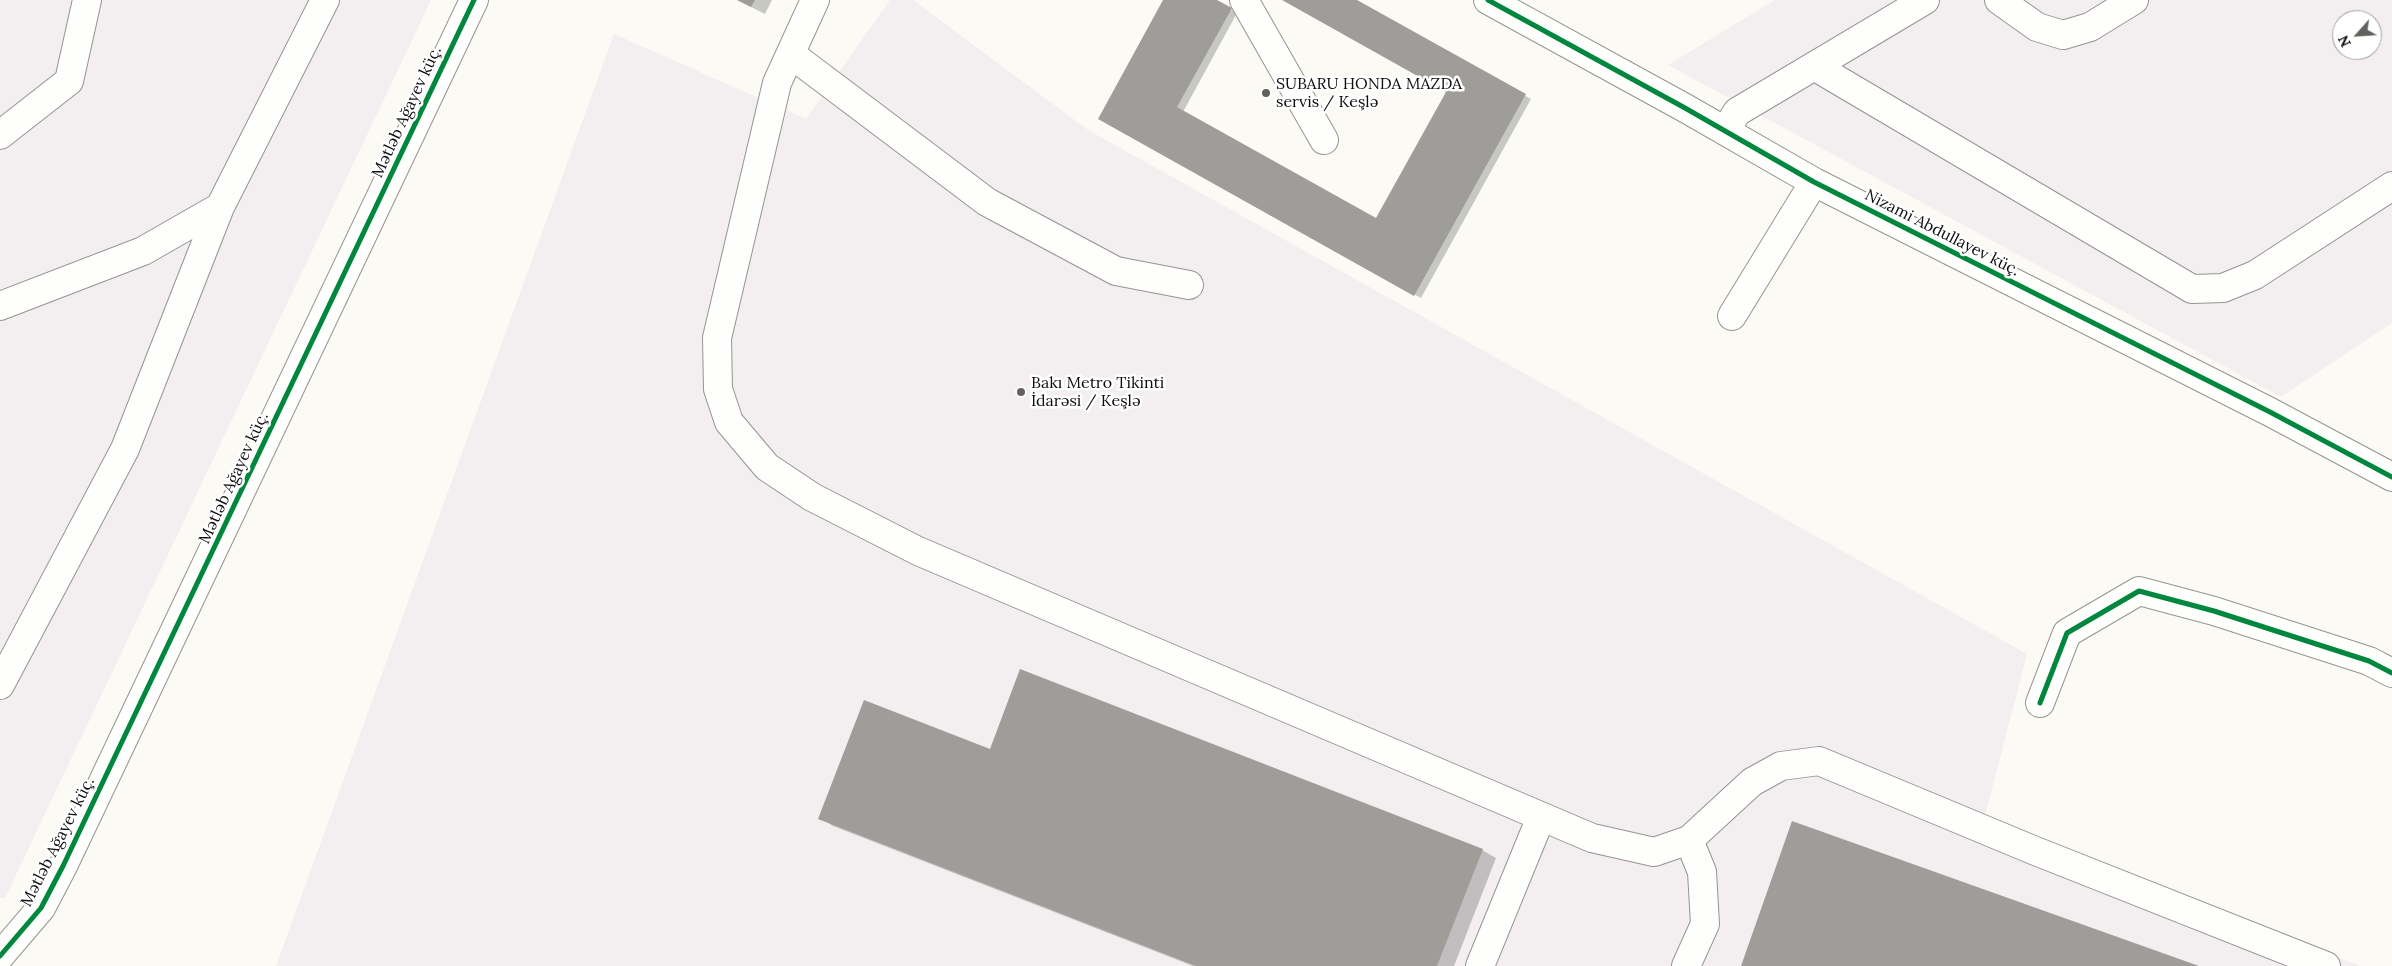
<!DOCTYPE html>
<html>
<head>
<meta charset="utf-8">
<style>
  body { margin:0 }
  #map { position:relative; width:2392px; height:966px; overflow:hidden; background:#fbfaf4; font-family:Lora,serif }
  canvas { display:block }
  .north { position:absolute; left:2332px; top:10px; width:50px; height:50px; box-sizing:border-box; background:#fff; border:1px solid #9f9f9f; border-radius:50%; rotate:244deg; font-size:14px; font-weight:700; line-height:20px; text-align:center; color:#0e0e0e }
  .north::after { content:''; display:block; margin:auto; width:18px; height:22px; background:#61615e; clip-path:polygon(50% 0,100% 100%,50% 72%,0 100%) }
</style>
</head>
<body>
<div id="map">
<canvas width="2392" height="966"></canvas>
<div class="north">N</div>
</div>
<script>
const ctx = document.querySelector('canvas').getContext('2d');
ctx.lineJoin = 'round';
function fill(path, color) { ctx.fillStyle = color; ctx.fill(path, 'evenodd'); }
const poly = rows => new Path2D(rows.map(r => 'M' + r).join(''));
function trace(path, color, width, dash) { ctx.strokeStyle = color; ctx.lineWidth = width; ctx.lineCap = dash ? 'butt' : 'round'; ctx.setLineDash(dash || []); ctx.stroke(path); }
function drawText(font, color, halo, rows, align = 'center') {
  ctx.font = font + ' Lora,serif'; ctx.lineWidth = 5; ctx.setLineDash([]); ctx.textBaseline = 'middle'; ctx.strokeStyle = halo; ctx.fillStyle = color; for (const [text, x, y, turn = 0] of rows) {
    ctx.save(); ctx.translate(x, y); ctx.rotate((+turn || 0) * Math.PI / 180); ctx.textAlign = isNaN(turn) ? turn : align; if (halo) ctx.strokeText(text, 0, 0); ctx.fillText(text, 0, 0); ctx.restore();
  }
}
const industrial = poly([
  [0,0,431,0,5,898,0,897],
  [890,0,913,0,1088,130,2027,654,1985,816,2360,966,276,966,614,34,806,119],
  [1775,0,2392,0,2392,323,2281,397,1668,65],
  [2342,20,2372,20,2372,50,2342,50]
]);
const shadow = poly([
  [737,0,772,0,765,14],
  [1165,0,1215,0,1237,13,1183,112,1376,220,1448,92,1284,0,1355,0,1531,99,1421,298,1099,119],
  [991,751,1482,850,1496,858,1454,966,1193,966,833,826,820,818]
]);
const building = poly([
  [737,0,755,0,751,7],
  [1163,0,1217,0,1232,8,1177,107,1376,218,1446,92,1282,0,1357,0,1526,94,1414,296,1098,119],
  [1020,669,1483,849,1437,966,1196,966,818,819,864,700,990,749],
  [1792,821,2199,966,1741,966]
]);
const minor = poly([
  [815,0,777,83,717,338,718,389,729,422,767,467,812,497,918,551,1592,838,1654,852,1689,840,1752,782,1781,766,1819,761,2033,850,2326,966],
  [1244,0,1324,140],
  [1488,0,1685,108,1814,182,2270,412,2392,477],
  [1999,0,2037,27,2063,35,2090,27,2134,0],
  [792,55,987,202,1116,271,1189,285],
  [1814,66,2192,289,2223,288,2255,275,2392,186],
  [1725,131,1737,112,1925,0],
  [0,135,69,81,87,0],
  [0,306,143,251,220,207,325,0],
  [1732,316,1814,182],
  [0,685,125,449,220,207],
  [2040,703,2067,633,2139,591,2214,611,2369,661,2392,673],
  [0,956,41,908,63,866,474,0],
  [1480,966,1541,817],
  [1686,966,1705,924,1702,872,1689,840]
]);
const cycleway = poly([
  [1488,0,1685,108,1814,182,2270,412,2392,477],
  [2040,703,2067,633,2139,591,2214,611,2369,661,2392,673],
  [0,956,41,908,63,866,474,0]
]);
const markers = [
  [1266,93,5,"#61615e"],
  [1021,392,5,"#61615e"]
];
const poiNames = [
  ["SUBARU HONDA MAZDA",1276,84],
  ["servis / Keşlə",1276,102],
  ["Bakı Metro Tikinti",1031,383],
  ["İdarəsi / Keşlə",1031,401]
];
const streetNames = [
  ["Mətləb Ağayev küç.",407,112,-65],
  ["Nizami Abdullayev küç.",1942,233,27],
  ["Mətləb Ağayev küç.",234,478,-65],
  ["Mətləb Ağayev küç.",58,842,-63]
];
fill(industrial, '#f3eef0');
fill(shadow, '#0003');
fill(building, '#9f9d99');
trace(minor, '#959492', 30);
trace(minor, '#fefefd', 28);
trace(cycleway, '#00873e', 5);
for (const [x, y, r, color] of markers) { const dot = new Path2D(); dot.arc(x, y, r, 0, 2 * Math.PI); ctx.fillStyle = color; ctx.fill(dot); trace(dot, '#fff', 2); }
drawText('16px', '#0e0e0e', '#fff', poiNames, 'left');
drawText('16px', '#0e0e0e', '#fff', streetNames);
</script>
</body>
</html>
